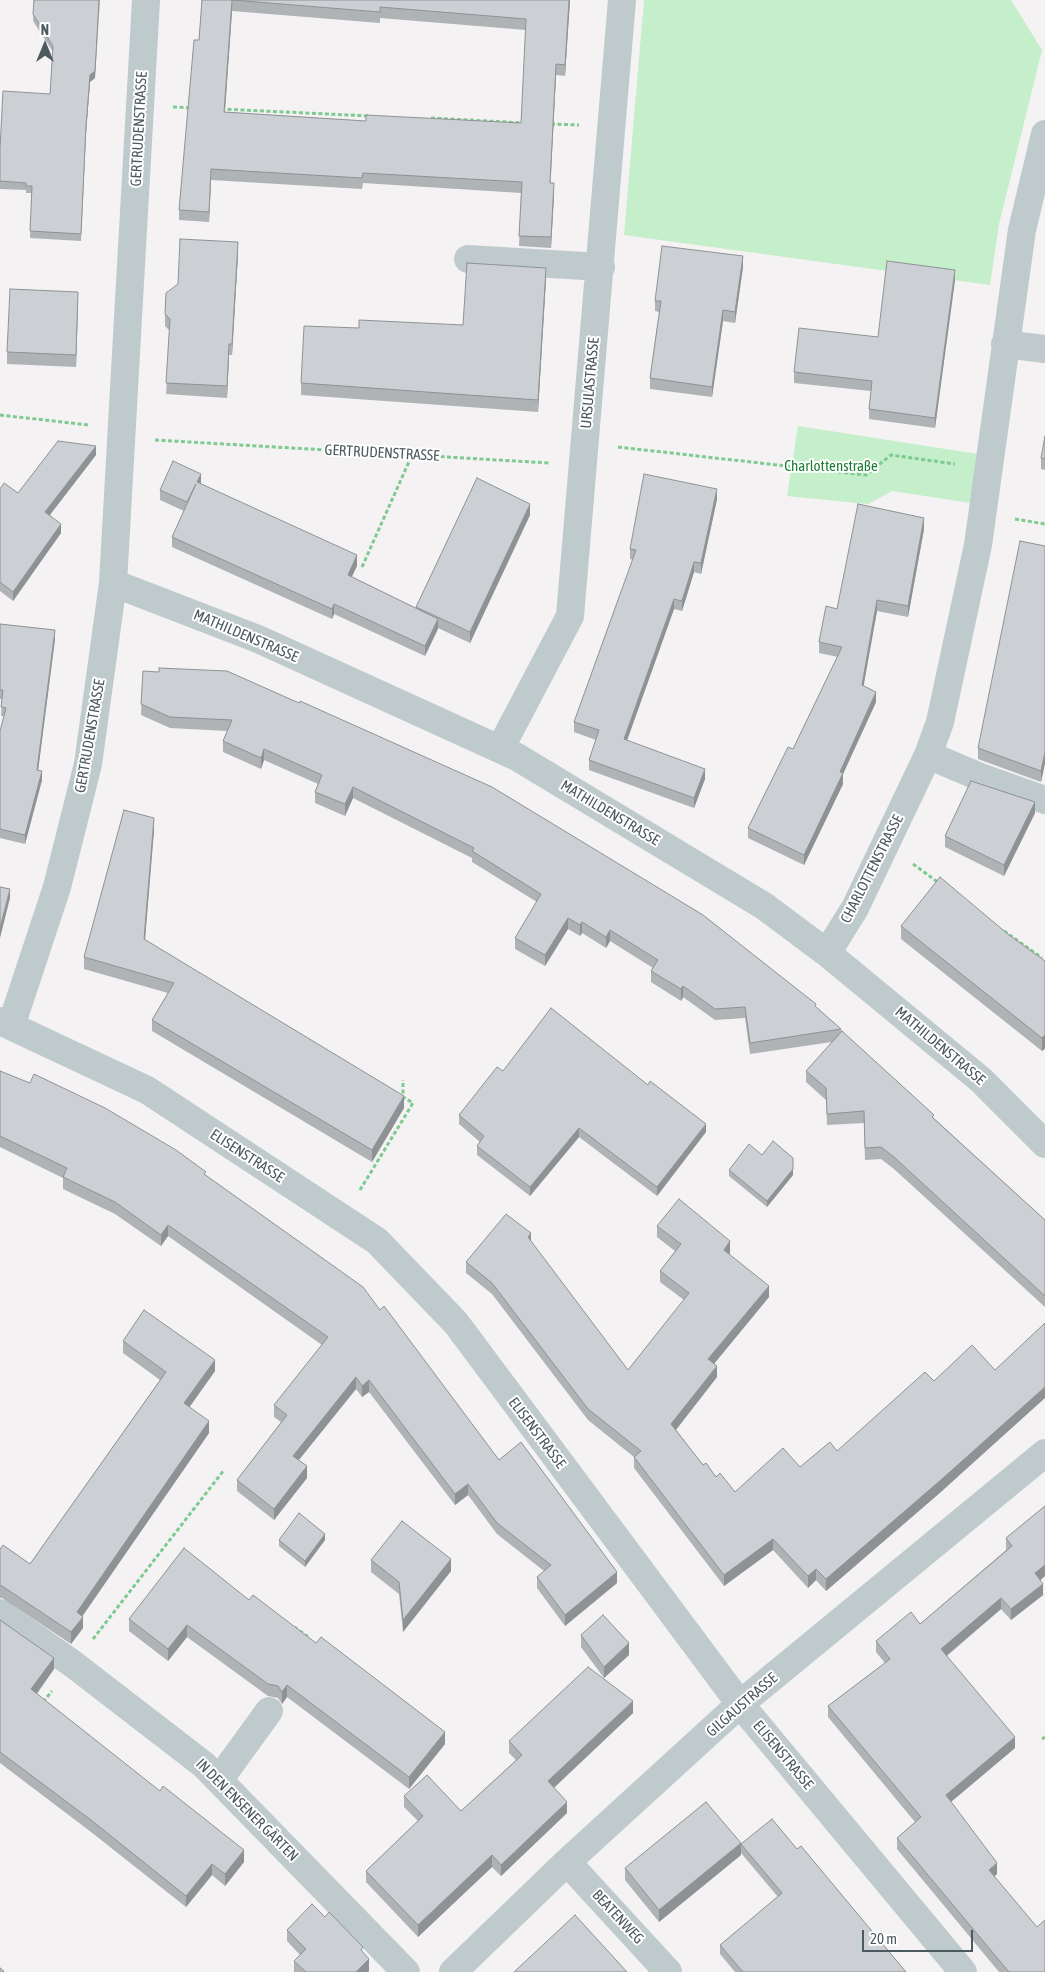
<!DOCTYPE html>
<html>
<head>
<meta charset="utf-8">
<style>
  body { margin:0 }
  #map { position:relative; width:1045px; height:1972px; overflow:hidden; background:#f4f2f3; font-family:"Asap Condensed",sans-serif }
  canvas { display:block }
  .north { position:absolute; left:20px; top:20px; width:50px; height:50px; -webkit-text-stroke:4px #fff; paint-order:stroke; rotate:0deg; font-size:14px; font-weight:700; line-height:20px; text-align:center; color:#4b5a5e }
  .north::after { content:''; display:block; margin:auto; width:18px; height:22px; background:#4b5a5e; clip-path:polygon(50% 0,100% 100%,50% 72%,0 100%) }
  .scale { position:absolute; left:862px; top:1930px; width:111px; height:22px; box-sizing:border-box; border:2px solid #4b5a5e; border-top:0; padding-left:6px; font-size:15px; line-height:18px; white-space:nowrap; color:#4b5a5e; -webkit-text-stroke:4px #fff; paint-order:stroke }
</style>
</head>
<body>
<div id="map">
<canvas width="1045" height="1972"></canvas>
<div class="north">N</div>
<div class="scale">20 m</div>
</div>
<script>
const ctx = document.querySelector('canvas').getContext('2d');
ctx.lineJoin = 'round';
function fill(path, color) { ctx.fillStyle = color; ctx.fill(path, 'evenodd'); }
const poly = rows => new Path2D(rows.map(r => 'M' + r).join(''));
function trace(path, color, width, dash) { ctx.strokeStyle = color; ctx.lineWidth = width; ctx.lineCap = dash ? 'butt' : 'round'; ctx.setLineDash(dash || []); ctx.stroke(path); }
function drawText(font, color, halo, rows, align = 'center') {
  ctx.font = font + ' "Asap Condensed",sans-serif'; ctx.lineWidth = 4; ctx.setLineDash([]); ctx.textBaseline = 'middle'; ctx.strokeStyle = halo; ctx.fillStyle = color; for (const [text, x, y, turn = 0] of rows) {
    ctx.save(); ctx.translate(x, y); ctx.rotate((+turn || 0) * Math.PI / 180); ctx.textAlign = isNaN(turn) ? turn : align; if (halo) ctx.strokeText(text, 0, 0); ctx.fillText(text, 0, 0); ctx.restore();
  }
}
const green = poly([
  [644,0,1011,0,1042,50,999,224,990,285,624,235],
  [798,426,978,454,971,503,892,491,868,504,787,496]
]);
const path = poly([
  [173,107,192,108],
  [221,109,370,116],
  [431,118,524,123],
  [551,124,579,125],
  [0,415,89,425],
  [155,440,550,463],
  [618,447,866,475,891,455,955,464],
  [1015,519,1045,524],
  [362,567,412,455],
  [913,864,939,883],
  [1004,931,1042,958],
  [360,1190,413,1103,403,1097,403,1080],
  [294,1627,310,1638],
  [93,1639,224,1470],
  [43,1702,52,1691],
  [1042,1739,1045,1737]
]);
const minor = poly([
  [468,259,601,267],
  [1005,344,1045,349],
  [113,583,258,639,517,757,764,906,827,953,981,1080,1045,1144],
  [500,749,570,616,622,0],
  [928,755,980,777,1045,800],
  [827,953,855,908,928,755,940,722,978,545,1022,230,1045,134],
  [0,1021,147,1090,377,1241,456,1323,740,1704,963,1972],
  [11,1026,57,887,88,764,113,583,146,0],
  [0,1613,73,1664,204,1765,406,1972],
  [219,1780,269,1711],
  [567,1862,668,1972],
  [453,1972,567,1862,740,1704,1045,1453]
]);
const wall = poly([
  [34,0,100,0,95,78,90,82,86,133,81,241,30,238,32,193,26,193,26,190,0,189,0,149,50,94,53,52,33,21],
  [202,0,570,0,565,76,556,75,550,183,554,194,551,248,519,246,521,193,363,183,362,189,211,180,209,222,179,220,179,210,199,40],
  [232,11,380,23,380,18,526,30,521,123,366,121,225,112],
  [238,254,232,355,229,355,227,398,166,394,170,331,165,326,165,314],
  [743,267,735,323,723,321,712,397,650,389,650,378,659,312,655,311,655,301],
  [546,279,538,412,301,395,301,383,359,328,463,325],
  [955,280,935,428,869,419,869,409,871,391,794,383,794,372,878,337],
  [78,304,76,367,7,364,7,352],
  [1045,436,1045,470,1041,469,1041,458],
  [96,455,50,515,61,533,13,601,0,591,0,489,18,493],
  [201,484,357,566,351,577,416,608,416,607,530,515,470,643,438,628,425,656,334,614,332,619,172,547,172,537,184,511,160,500,160,490],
  [717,499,701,574,694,572,682,611,674,609,627,740,705,779,694,808,589,770,589,760,596,740,574,732,574,722,633,560,630,559,630,549],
  [924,529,908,617,877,611,863,686,876,702,843,774,843,784,804,865,748,838,748,828,793,749,838,657,819,653,819,642,837,609],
  [1045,546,1045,763,1041,782,978,759,978,748],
  [0,624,55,639,38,770,42,780,25,844,0,838,0,731,4,716,1,716,2,699,0,699],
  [143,671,816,1007,841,1029,841,1033,1045,1220,1045,1307,894,1169,881,1159,865,1160,864,1123,827,1125,826,1100,806,1082,806,1071,832,1042,750,1054,745,1018,715,1020,683,997,681,1001,651,982,651,971,653,968,610,941,606,948,582,933,580,936,568,929,545,966,515,949,515,938,537,902,472,862,472,858,353,798,345,816,315,803,315,792,318,784,264,760,261,769,223,752,223,741,227,731,170,728,141,715],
  [1035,813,1004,876,945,847,945,836],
  [154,830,145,940,404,1108,372,1162,152,1031,152,1020,168,993,84,969,84,957],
  [901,926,1009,935,1045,961,1045,1049,1042,1051,901,939],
  [0,1071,206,1176,380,1310,499,1460,617,1583,565,1626,537,1588,537,1577,544,1571,497,1534,468,1495,455,1505,369,1392,362,1397,356,1389,299,1460,307,1478,274,1520,237,1491,237,1480,281,1422,274,1417,274,1405,322,1345,168,1236,161,1246,115,1214,63,1189,63,1178,0,1147],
  [503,1071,706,1132,657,1196,579,1137,530,1196,477,1155,477,1146,480,1142,459,1124,459,1115],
  [762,1155,793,1175,767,1207,729,1176,729,1170],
  [657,1226,730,1253,729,1254,769,1297,714,1364,717,1377,676,1430,703,1465,735,1492,800,1467,837,1451,934,1381,995,1370,942,1491,826,1591,816,1580,808,1588,773,1550,724,1586,634,1468,634,1457,588,1420,492,1294,466,1273,466,1262,531,1242,628,1370,684,1300,660,1282,660,1271,675,1251,657,1237],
  [123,1341,215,1371,189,1407,209,1433,82,1616,83,1628,71,1644,2,1598,0,1598,0,1549,30,1564,160,1380,123,1353],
  [1045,1506,1045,1576,1040,1580,1043,1595,1011,1620,1001,1609,947,1656,1015,1748,951,1802,997,1874,994,1876,1045,1972,999,1972,897,1849,897,1838,915,1822,828,1717,828,1706,885,1663,876,1652,876,1641,920,1624,1006,1550,1006,1538],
  [279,1540,325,1540,305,1567,279,1546],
  [371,1560,451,1571,403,1632,399,1594,371,1572],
  [249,1600,445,1744,409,1789,287,1697,282,1704,278,1698,268,1696,187,1637,168,1661,129,1631,129,1619],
  [0,1620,54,1669,37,1694,244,1862,225,1886,212,1875,186,1907,91,1832,0,1763],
  [581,1635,629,1655,604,1678,581,1647],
  [633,1713,554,1788,567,1813,501,1876,492,1867,418,1937,366,1882,366,1871,418,1821,404,1807,404,1796,461,1811,516,1760,509,1753,509,1741],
  [741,1844,797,1849,906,1972,735,1972,720,1954,720,1945,778,1897,741,1853],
  [741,1855,659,1922,625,1880,625,1868],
  [325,1917,363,1953,369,1971,368,1972,294,1972,294,1961,300,1955,287,1941,287,1930]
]);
const shadedWall = poly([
  [99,0,95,78,90,82,86,133,81,241,86,126,90,75],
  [232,0,232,11,224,123,224,112],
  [569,0,570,0,565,76,565,65],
  [556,64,556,75,550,194,550,183],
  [211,169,211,180,209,222,209,212],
  [554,183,554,194,551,248,551,237],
  [238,242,238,254,232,355,232,344],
  [743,256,743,267,735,323,735,312],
  [546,268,546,279,538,412,538,400],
  [955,270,955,280,935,428,935,418],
  [78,292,78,304,76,367,76,355],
  [723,310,723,321,712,397,712,387],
  [229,344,229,355,227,398,227,386],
  [96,446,96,455,45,521,45,512],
  [201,474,201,484,197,482],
  [717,489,717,499,701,574,701,563],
  [530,504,530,515,470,643,470,632],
  [924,518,924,529,908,617,908,606],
  [61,524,61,533,13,601,13,592],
  [357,555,357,566,348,585,348,575],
  [694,562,694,572,682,611,682,601],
  [674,599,674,609,624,749,624,739],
  [877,600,877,611,862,695,862,685],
  [334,604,334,614,332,619,332,609],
  [438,619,438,629,425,656,425,646],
  [55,630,55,639,37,779,37,770],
  [876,692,876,702,843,774,843,784,804,865,804,855,840,772],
  [264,749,264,760,261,769,261,758],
  [1045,752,1045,763,1041,782,1041,771],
  [705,769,705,779,694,808,694,798],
  [42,771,42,780,25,844,25,835],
  [353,787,353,798,345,816,345,804],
  [1035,802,1035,813,1004,876,1004,865],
  [154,818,154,830,144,951,144,939],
  [10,889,10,898,0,938,0,928],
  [568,918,568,929,545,966,545,955],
  [582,922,582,933,580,936,580,925],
  [610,930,610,941,606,948,606,937],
  [683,986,683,997,681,1001,681,989],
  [1045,1035,1045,1048,1042,1051,1042,1038],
  [404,1096,404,1108,372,1162,372,1150],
  [706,1124,706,1132,657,1196,657,1187],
  [579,1128,579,1137,530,1196,530,1187],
  [793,1169,793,1175,767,1207,767,1201],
  [168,1225,168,1236,161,1246,161,1235],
  [531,1233,531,1245,528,1237],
  [730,1241,730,1253,724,1262,724,1250],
  [769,1286,769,1297,708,1371,708,1359],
  [215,1360,215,1371,184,1415,184,1403],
  [717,1366,717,1377,671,1436,671,1424],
  [356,1377,356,1389,293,1467,293,1456],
  [369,1380,369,1392,362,1397,362,1386],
  [1045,1387,1045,1398,942,1491,826,1591,826,1579],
  [209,1421,209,1433,77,1624,77,1612],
  [307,1466,307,1478,274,1520,274,1509],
  [468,1484,468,1495,455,1505,455,1494],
  [325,1534,325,1540,305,1567,305,1561],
  [773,1539,773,1550,724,1586,724,1575],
  [451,1559,451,1571,403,1632,403,1620],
  [1045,1565,1045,1576,1035,1585,1035,1573],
  [816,1569,816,1580,808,1588,808,1576],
  [617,1572,617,1583,565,1626,565,1615],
  [1043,1584,1043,1595,1011,1620,1011,1609],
  [1001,1598,1001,1609,941,1660,941,1649],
  [83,1617,83,1628,71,1644,71,1632],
  [187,1625,187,1637,168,1661,168,1649],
  [629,1643,629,1655,604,1678,604,1667],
  [54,1658,54,1669,31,1701,31,1689],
  [287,1685,287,1697,282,1704,282,1692],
  [633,1701,633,1713,548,1793,548,1781],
  [445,1732,445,1744,409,1789,409,1777],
  [1015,1737,1015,1748,946,1806,946,1795],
  [567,1802,567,1813,501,1876,501,1865],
  [741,1843,741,1855,659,1922,659,1910],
  [244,1850,244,1862,225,1886,225,1874],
  [492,1855,492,1867,418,1937,418,1925],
  [997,1863,997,1874,989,1881,989,1870],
  [212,1864,212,1875,186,1907,186,1896],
  [369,1959,369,1971,368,1972,356,1972]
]);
const building = poly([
  [34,0,99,0,95,71,90,75,86,126,81,234,30,231,32,186,26,186,26,183,0,181,0,149,3,91,50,94,53,46,33,14,34,0],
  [202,0,232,0,224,112,366,121,366,115,521,123,526,19,380,7,380,12,232,0,569,0,565,65,556,64,550,183,554,183,551,237,519,236,522,182,363,173,362,178,211,169,209,212,179,210,194,40,199,40,202,0],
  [180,239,238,242,232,344,229,344,227,386,166,383,170,319,165,314,166,293,178,284,180,239],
  [662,246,743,256,735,312,723,310,712,387,650,378,661,301,655,301,662,246],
  [887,261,955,270,935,418,869,409,872,381,794,372,799,328,878,337,887,261],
  [467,263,546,268,538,400,301,383,304,326,359,328,359,320,463,325,467,263],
  [10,289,78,292,76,355,7,352,10,289],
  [1045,436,1045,459,1041,458,1045,436],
  [58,441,96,446,45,512,61,524,13,592,0,582,0,489,4,483,18,493,58,441],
  [173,461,201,474,197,482,357,555,348,575,438,619,425,646,334,604,332,609,172,537,196,484,187,502,160,490,173,461],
  [644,474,717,489,701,563,694,562,682,601,674,599,624,739,705,769,694,798,589,760,599,730,574,722,636,550,630,549,644,474],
  [477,478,530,504,470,632,416,607,477,478],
  [858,504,924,518,908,606,877,600,862,685,876,692,840,772,843,773,804,855,748,828,788,747,793,749,842,647,819,642,826,606,837,609,858,504],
  [1020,541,1045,546,1045,752,1041,771,978,748,1020,541],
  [0,624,55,630,37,770,42,771,25,835,0,829,0,731,6,708,1,707,3,690,0,690,0,624],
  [159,668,227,671,299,703,300,701,492,787,703,915,816,1004,815,1006,841,1029,750,1043,745,1007,715,1009,683,986,681,989,651,971,658,960,610,930,606,937,582,922,580,925,568,918,545,955,515,938,541,894,472,851,474,848,353,787,345,804,315,792,322,775,264,749,261,758,223,741,232,720,170,717,141,704,143,671,159,672,159,668],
  [971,781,1035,802,1004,865,945,836,971,781],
  [124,810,154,818,144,939,404,1096,372,1150,152,1020,174,983,84,957,124,810],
  [940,877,1009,935,1045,961,1045,1035,1042,1038,901,926,940,877],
  [0,887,10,889,0,928,0,887],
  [551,1008,648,1085,650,1081,706,1124,657,1187,579,1128,530,1187,477,1146,484,1136,459,1115,497,1067,503,1071,551,1008],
  [842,1031,934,1115,932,1117,1045,1220,1045,1296,894,1157,881,1147,865,1148,864,1111,827,1114,826,1088,806,1071,842,1031],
  [0,1071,30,1083,34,1074,105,1108,176,1150,206,1172,204,1174,363,1287,380,1310,384,1306,499,1460,521,1442,617,1572,565,1615,537,1577,551,1565,497,1523,468,1484,455,1494,369,1380,362,1386,356,1377,293,1456,307,1466,274,1509,237,1480,287,1415,274,1405,328,1337,168,1225,161,1235,115,1202,63,1177,67,1168,0,1136,0,1071],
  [773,1141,793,1158,793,1169,767,1201,729,1170,749,1144,762,1155,773,1141],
  [679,1199,730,1241,724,1250,769,1286,708,1359,717,1366,671,1424,703,1465,706,1463,716,1477,720,1473,735,1492,783,1448,800,1467,830,1442,837,1451,925,1372,934,1381,972,1345,995,1370,1045,1323,1045,1387,942,1479,826,1579,816,1569,808,1576,773,1539,724,1575,634,1457,641,1451,588,1409,492,1283,466,1262,506,1214,531,1233,528,1237,628,1370,689,1293,660,1271,681,1244,657,1226,679,1199],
  [144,1310,215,1360,184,1403,209,1421,77,1612,83,1617,71,1632,2,1586,0,1586,0,1549,3,1545,30,1564,166,1372,123,1341,144,1310],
  [1045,1506,1045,1565,1035,1573,1043,1584,1011,1609,1001,1598,941,1649,1015,1737,946,1795,997,1863,989,1870,1037,1927,1045,1920,1045,1972,1009,1972,897,1838,921,1817,828,1706,890,1659,876,1641,911,1612,920,1624,1012,1546,1006,1538,1045,1506],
  [299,1513,325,1534,305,1561,279,1540,299,1513],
  [402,1521,451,1559,403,1620,399,1582,371,1560,402,1521],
  [184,1548,249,1600,253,1595,316,1643,321,1637,445,1732,409,1777,287,1685,282,1692,278,1686,268,1684,187,1625,168,1649,129,1619,184,1548],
  [603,1615,629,1643,604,1667,581,1635,603,1615],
  [0,1620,54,1658,31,1689,160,1791,163,1786,244,1850,225,1874,212,1864,186,1896,91,1820,0,1752,0,1620],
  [588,1667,633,1701,548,1781,567,1802,501,1865,492,1855,418,1925,366,1871,423,1816,404,1796,427,1775,461,1811,522,1755,509,1741,588,1667],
  [706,1802,741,1843,659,1910,625,1868,706,1802],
  [772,1819,797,1849,801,1846,906,1972,743,1972,720,1945,782,1893,741,1844,772,1819],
  [312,1904,325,1917,329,1912,363,1947,361,1950,369,1959,356,1972,306,1972,294,1961,306,1949,287,1930,312,1904],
  [575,1915,627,1972,514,1972,575,1915],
  [0,1968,4,1971,3,1972,0,1972,0,1968]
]);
const streetNames = [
  ["GERTRUDENSTRASSE",139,129,-87],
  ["URSULASTRASSE",590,383,-85],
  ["GERTRUDENSTRASSE",382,453,3],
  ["MATHILDENSTRASSE",246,636,23],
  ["GERTRUDENSTRASSE",90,736,-80],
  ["MATHILDENSTRASSE",610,813,31],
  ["CHARLOTTENSTRASSE",872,869,-63],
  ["MATHILDENSTRASSE",940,1046,40],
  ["ELISENSTRASSE",247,1156,33],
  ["ELISENSTRASSE",537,1433,53],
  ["GILGAUSTRASSE",742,1705,-41],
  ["ELISENSTRASSE",783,1755,50],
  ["IN DEN ENSENER GÄRTEN",247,1810,45],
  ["BEATENWEG",618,1917,47]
];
const parkNames = [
  ["Charlottenstraße",831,466]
];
fill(green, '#c5eeca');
trace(path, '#7eca91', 3, [4, 2.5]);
trace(minor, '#bfcacd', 28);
fill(wall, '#afb3b6');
fill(shadedWall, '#8f9294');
fill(building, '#ccd0d4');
trace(building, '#8f9294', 1);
drawText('15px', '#4b5a5e', '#fff', streetNames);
drawText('15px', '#1e7d35', '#fff', parkNames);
</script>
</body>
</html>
